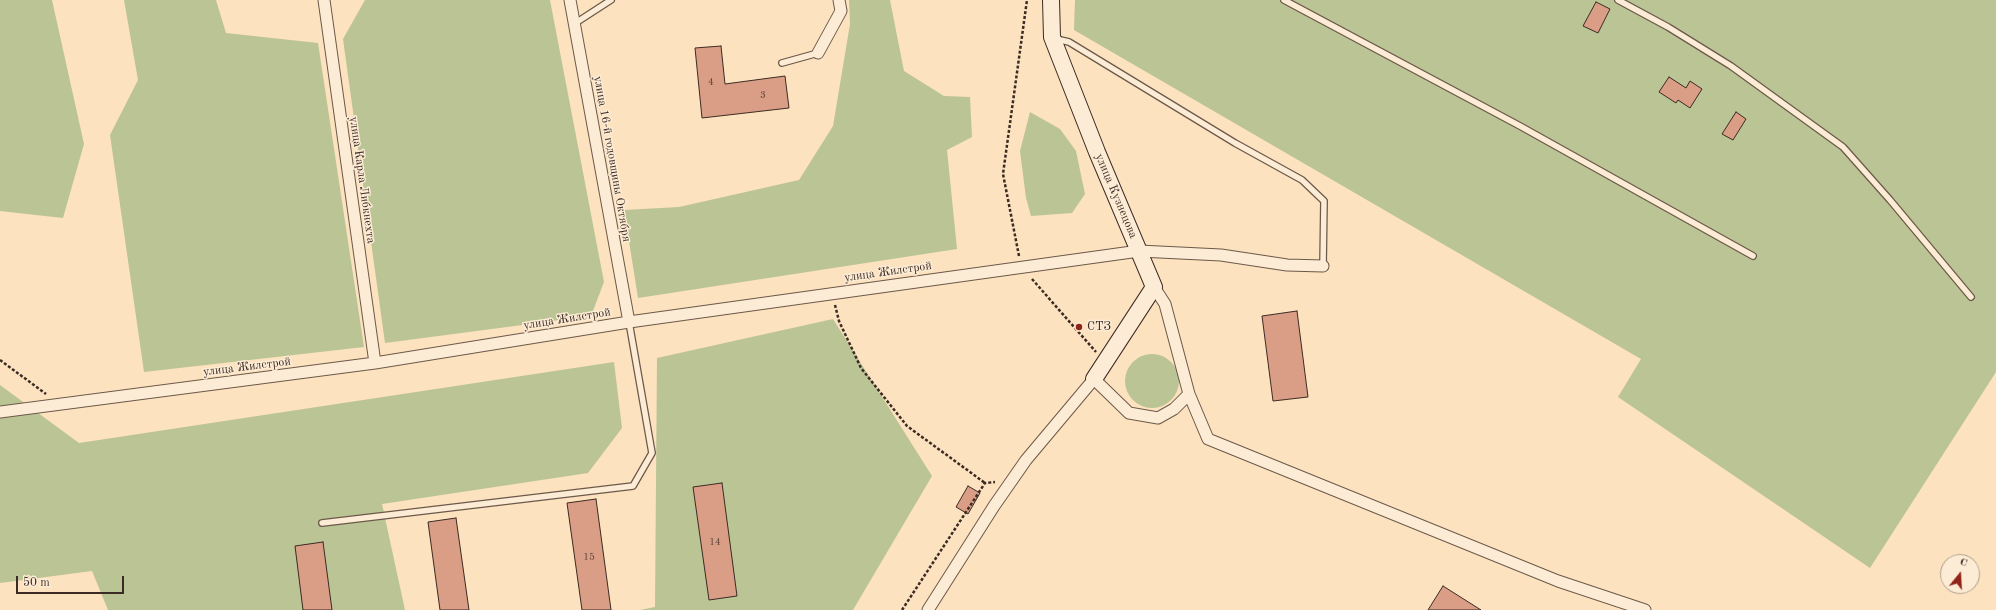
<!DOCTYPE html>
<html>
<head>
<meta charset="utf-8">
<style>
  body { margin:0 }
  #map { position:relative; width:1996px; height:610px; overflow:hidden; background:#fce2be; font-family:"Old Standard TT",serif }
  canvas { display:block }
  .north { position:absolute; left:1940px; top:554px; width:40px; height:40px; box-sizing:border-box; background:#fdecd5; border:1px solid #b09f8e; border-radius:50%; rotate:18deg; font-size:11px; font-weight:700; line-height:16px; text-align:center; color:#3c2b24 }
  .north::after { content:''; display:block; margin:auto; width:14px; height:18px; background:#8f2418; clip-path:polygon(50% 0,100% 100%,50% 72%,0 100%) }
  .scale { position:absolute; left:16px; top:576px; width:108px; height:18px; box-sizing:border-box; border:2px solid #3c2b24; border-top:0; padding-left:5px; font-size:12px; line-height:14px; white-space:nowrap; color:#3c2b24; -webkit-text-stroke:3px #fdecd5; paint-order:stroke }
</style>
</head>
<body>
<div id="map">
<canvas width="1996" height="610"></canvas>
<div class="north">С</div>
<div class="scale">50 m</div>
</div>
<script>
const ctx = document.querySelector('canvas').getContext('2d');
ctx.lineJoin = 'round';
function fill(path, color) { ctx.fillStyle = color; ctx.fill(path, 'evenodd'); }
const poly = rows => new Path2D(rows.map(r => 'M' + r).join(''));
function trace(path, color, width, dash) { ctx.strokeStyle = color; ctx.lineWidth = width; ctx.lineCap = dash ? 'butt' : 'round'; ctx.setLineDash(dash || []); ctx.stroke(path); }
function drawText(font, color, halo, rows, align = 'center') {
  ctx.font = font + ' "Old Standard TT",serif'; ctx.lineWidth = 3; ctx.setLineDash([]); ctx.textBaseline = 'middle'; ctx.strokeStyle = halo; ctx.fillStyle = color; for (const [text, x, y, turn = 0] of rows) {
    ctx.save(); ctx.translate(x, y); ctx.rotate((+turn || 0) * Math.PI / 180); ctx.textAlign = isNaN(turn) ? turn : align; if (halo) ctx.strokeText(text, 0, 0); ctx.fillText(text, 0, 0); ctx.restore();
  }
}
const green = poly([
  [0,0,52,0,84,144,63,218,0,211],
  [124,0,216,0,226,33,318,43,364,347,144,372,110,135,138,80],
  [365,0,550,0,604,282,591,316,385,343,343,39],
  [849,0,890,0,904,71,944,96,970,97,972,137,947,150,957,249,638,298,624,210,679,207,799,180,833,126,850,24],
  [1075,0,1996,0,1996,372,1870,568,1618,397,1641,359,1074,30],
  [1030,112,1060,129,1076,151,1085,194,1072,213,1031,216,1026,198,1020,151],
  [833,319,932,476,853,610,640,610,655,607,657,358],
  '1125 381a27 27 0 1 1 54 0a27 27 0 1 1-54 0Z',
  [614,362,622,428,588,473,382,504,405,610,108,610,92,571,0,583,0,385,79,443]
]);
const building = poly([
  [1596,2,1610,9,1598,33,1583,26,1596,2],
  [721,46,725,84,785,76,789,108,702,118,695,48,721,46],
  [1669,77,1686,88,1690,81,1702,89,1690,108,1678,100,1676,103,1659,92,1669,77],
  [1736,112,1746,119,1733,140,1722,134,1736,112],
  [1297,311,1308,397,1273,401,1262,316,1297,311],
  [722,483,737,596,709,600,693,487,722,483],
  [968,486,980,493,968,514,956,507,968,486],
  [596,499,611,610,582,610,567,503,596,499],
  [456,518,469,610,440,610,428,522,456,518],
  [323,542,332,610,303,610,295,546,323,542],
  [1443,586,1481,610,1428,610,1443,586]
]);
const path = poly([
  [1019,256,1003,174,1027,0],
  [1032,279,1096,352],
  [835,305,839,321,861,368,907,426,985,483],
  [0,360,46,394],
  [902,610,985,483,995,482]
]);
const lane = poly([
  [1284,0,1520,126,1753,256],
  [1618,0,1668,27,1731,66,1843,147,1890,200,1971,297],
  [574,24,611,0],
  [1056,39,1069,42,1235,143,1302,180,1324,201,1323,266],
  [782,63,818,53,819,51],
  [322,523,633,486,652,453,629,322]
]);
const street = poly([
  [324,0,375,363],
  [570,0,629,322],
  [818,53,841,11,839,0],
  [1154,287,1165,304,1189,394,1208,439,1558,581,1645,610],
  [0,412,375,363,629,322,1139,251,1221,255,1287,265,1323,266],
  [928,610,994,506,1026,460,1094,379,1129,413,1158,418,1174,409,1189,394]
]);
const secondary = poly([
  [1051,0,1052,37,1097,152,1154,287,1094,379]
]);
const markers = [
  [1079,327,4,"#8f2418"]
];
const numberNames = [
  ["4",711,82],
  ["3",763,95],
  ["14",715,542],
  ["15",589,557]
];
const streetNames = [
  ["улица 16-й годовщины Октября",612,159,80],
  ["улица Карла Либкнехта",362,180,82],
  ["улица Кузнецова",1116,196,67],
  ["улица Жилстрой",888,272,-8],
  ["улица Жилстрой",567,319,-9],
  ["улица Жилстрой",247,367,-7]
];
const poiNames = [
  ["СТЗ",1087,327]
];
fill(green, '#bbc495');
fill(building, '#da9d85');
trace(building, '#3c2b24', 1);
trace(lane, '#6c594a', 8);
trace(street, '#6c594a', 13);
trace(secondary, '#3c2b24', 18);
trace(path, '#3c2b24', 2.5, [3, 2]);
trace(lane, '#fdecd5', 5.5);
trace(street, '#fdecd5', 11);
trace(secondary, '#fdecd5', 16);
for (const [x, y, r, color] of markers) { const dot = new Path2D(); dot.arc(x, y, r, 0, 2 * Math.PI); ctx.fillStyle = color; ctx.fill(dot); trace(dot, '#fdecd5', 1.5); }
drawText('10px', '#64483c', null, numberNames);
drawText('12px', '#3c2b24', '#fdecd5', streetNames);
drawText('12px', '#3c2b24', '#fdecd5', poiNames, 'left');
</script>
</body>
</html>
